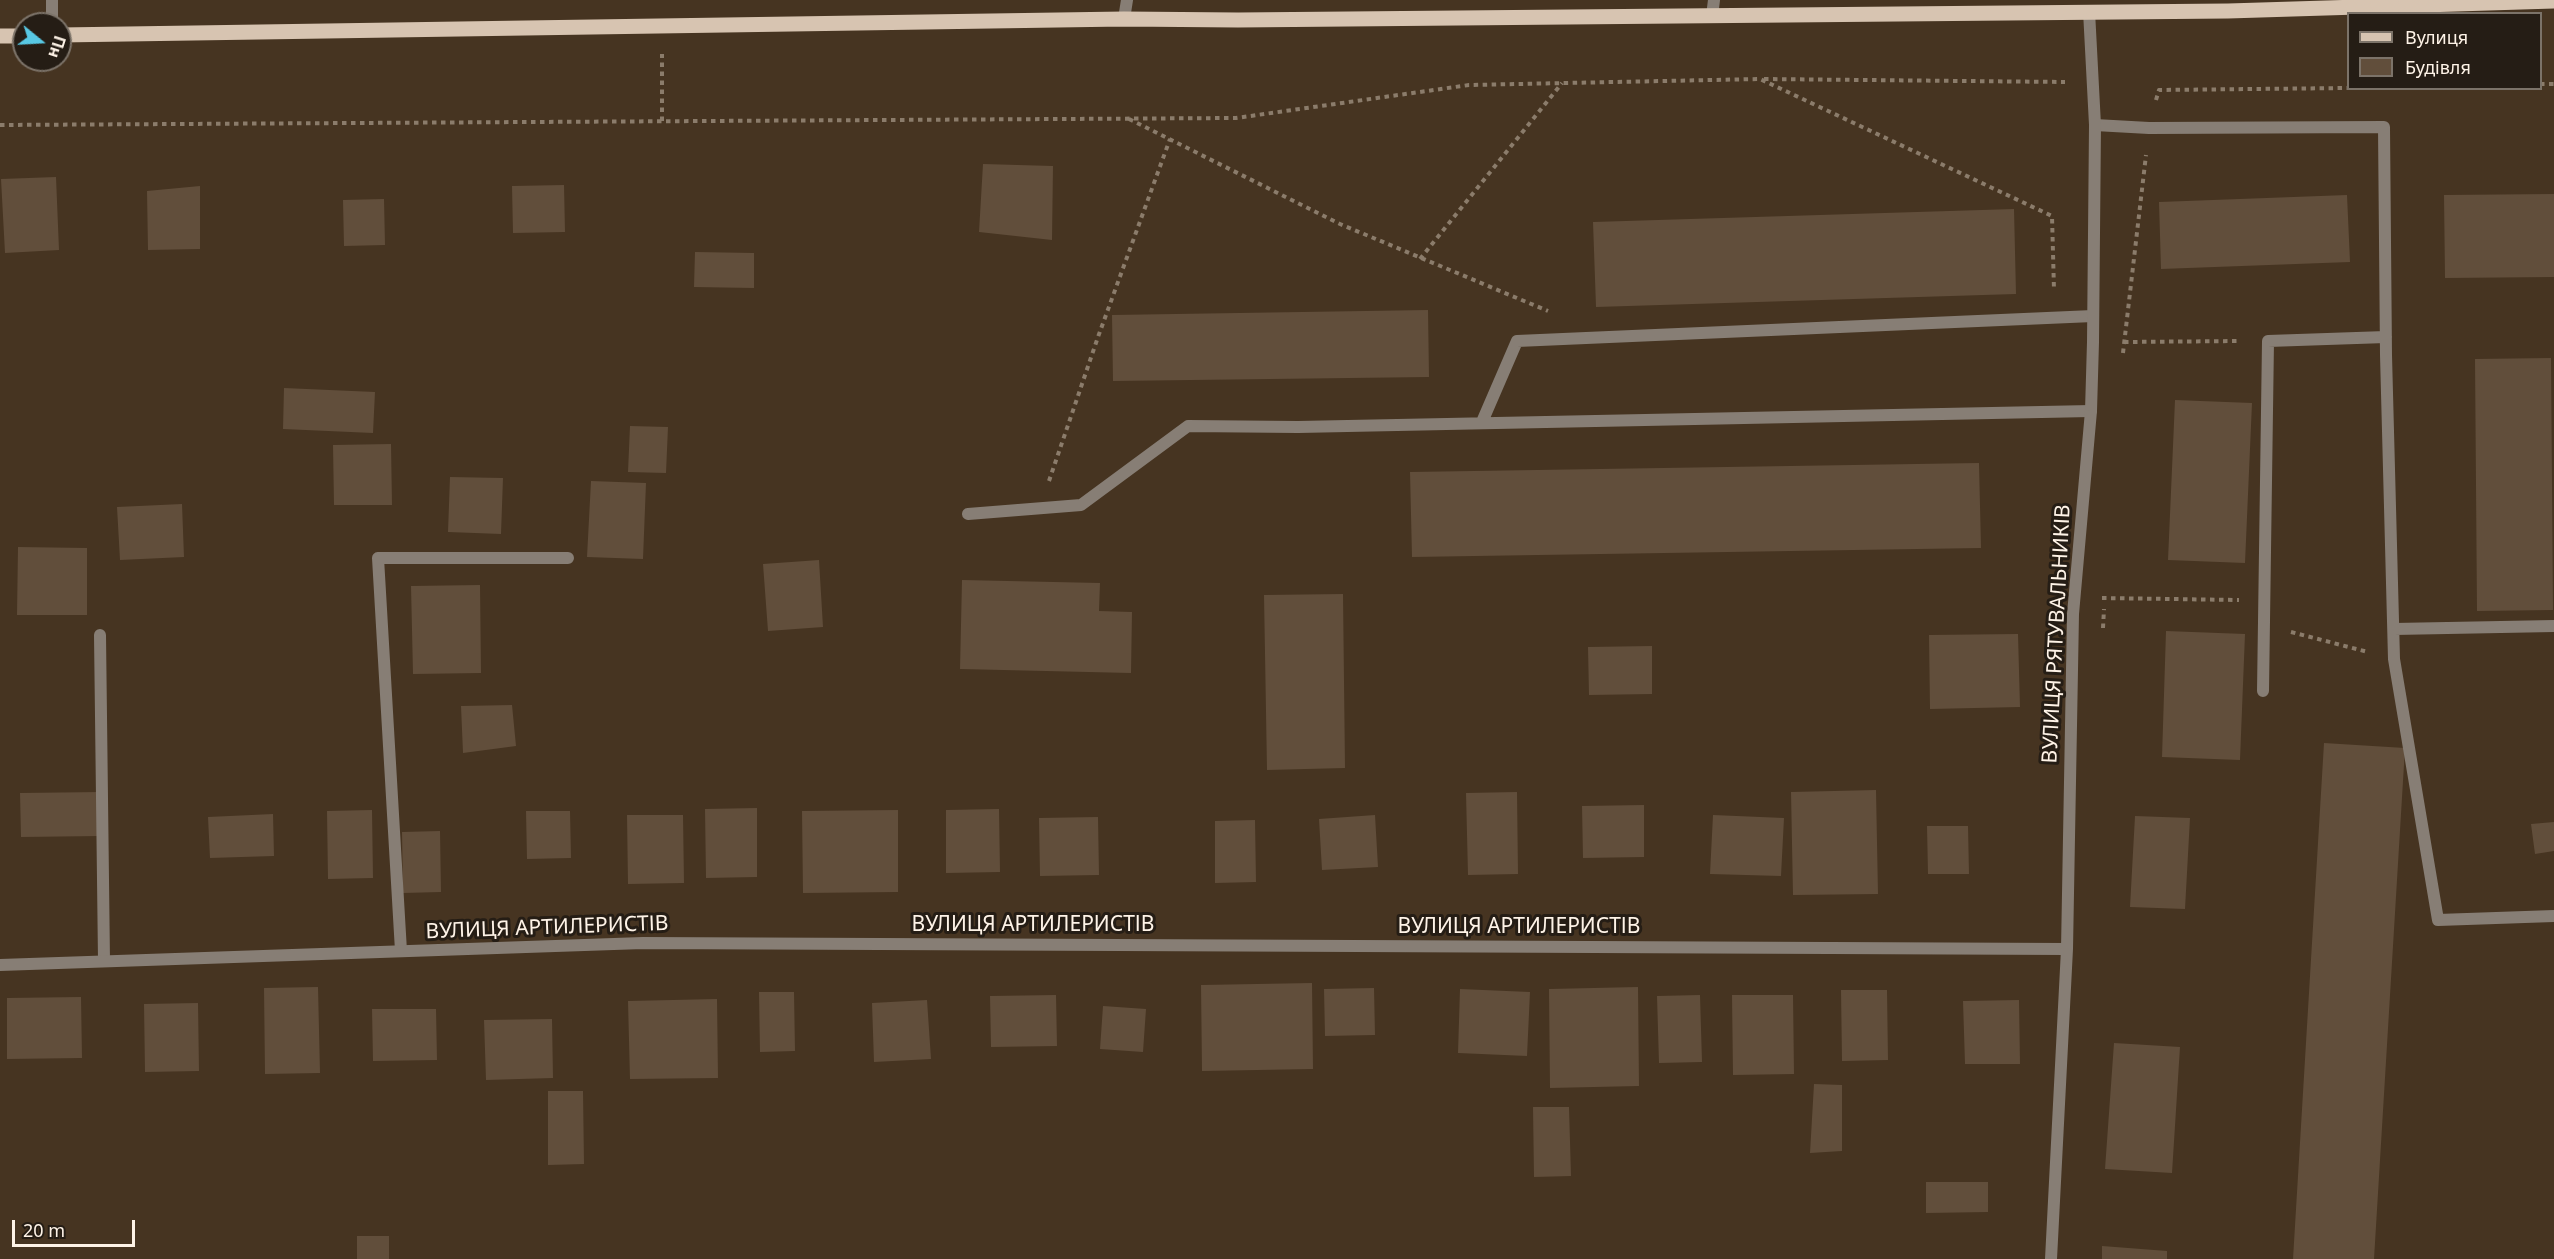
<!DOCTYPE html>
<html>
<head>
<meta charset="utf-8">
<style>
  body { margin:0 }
  #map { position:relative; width:2554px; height:1259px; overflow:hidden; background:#463421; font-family:"Noto Sans",sans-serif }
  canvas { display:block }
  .legend { position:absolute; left:2347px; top:12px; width:195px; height:78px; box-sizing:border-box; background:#251d15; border:2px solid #7c7369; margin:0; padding:8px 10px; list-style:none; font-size:18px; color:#fef3e7 }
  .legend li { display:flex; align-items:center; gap:12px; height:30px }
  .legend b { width:30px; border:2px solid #7c7369 }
  .north { position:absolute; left:12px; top:12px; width:60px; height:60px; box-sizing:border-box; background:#251d15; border:2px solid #7c7369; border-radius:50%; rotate:108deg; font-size:16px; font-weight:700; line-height:24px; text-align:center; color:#fef3e7 }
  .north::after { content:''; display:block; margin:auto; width:21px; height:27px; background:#58c8e4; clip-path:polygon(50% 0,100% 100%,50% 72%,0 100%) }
  .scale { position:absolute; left:12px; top:1220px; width:123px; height:27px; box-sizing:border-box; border:3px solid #fef3e7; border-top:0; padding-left:8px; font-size:18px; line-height:21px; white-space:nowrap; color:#fef3e7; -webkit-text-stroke:4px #251d15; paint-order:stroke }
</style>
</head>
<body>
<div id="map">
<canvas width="2554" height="1259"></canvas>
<ul class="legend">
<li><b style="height:8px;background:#d7c4b1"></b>Вулиця</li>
<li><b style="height:16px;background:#614e3b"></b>Будівля</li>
</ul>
<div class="north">Пн</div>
<div class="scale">20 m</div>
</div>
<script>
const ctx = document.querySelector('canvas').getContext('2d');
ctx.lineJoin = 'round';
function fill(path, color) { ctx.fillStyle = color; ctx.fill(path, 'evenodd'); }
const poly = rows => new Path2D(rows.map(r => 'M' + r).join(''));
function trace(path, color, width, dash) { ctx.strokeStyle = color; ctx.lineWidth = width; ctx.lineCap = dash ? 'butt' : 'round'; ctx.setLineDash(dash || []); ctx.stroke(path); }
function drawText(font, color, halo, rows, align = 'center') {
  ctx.font = font + ' "Noto Sans",sans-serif'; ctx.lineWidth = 6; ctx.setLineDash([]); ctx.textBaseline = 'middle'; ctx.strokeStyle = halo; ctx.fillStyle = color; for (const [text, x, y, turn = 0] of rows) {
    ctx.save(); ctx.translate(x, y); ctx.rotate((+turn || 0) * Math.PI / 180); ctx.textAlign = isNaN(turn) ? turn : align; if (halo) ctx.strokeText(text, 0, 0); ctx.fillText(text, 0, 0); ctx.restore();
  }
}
const building = poly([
  [983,164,1053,166,1052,240,979,232],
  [56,177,59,250,5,253,1,179],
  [564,185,565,232,513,233,512,186],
  [200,186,200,249,148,250,147,191],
  [2554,194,2554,277,2445,278,2444,195],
  [2347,195,2350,262,2161,269,2159,202],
  [384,199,385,245,344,246,343,200],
  [2014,209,2016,294,1596,307,1593,222],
  [695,252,754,253,754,288,694,287],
  [1428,310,1429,377,1113,381,1112,315],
  [2551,358,2553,610,2477,611,2475,359],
  [284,388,375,392,373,433,283,429],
  [2175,400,2252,403,2245,563,2168,560],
  [630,426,668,427,666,473,628,472],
  [391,444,392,505,334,505,333,445],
  [1979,463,1981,548,1412,557,1410,472],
  [450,477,503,478,501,534,448,532],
  [591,481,646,483,643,559,587,557],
  [182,504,184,557,120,560,117,507],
  [18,547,87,548,87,615,17,615],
  [819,560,823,627,768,631,763,564],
  [962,580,1100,583,1099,611,1132,612,1131,673,960,669],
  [480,585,481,673,413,674,411,586],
  [1343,594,1345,768,1267,770,1264,595],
  [2166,631,2245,634,2240,760,2162,757],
  [2018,634,2020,707,1930,709,1929,635],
  [1652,646,1652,694,1589,695,1588,647],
  [512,705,516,746,463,753,461,706],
  [2324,743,2405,748,2374,1259,2293,1259],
  [1876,790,1878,894,1793,895,1791,792],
  [101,792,101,836,21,837,20,793],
  [1517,792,1518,874,1468,875,1466,793],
  [1644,805,1644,857,1583,858,1582,806],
  [757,808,757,877,706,878,705,809],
  [999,809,1000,872,946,873,946,810],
  [372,810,373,878,328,879,327,811],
  [898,810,898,892,803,893,802,811],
  [526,811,570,811,571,858,527,859],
  [273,814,274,856,210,858,208,817],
  [627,815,683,815,684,883,628,884],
  [1375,815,1378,867,1322,870,1319,819],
  [1713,815,1784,818,1781,876,1710,874],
  [2135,816,2190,818,2185,909,2130,907],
  [1098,817,1099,875,1040,876,1039,818],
  [1255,820,1256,882,1215,883,1215,821],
  [2554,822,2554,851,2535,854,2531,824],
  [1927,826,1968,826,1969,874,1928,874],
  [440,831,441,892,403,893,402,832],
  [1312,983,1313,1069,1202,1071,1201,985],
  [318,987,320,1073,265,1074,264,988],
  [1638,987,1639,1086,1550,1088,1549,989],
  [1374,988,1375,1035,1325,1036,1324,989],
  [1460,989,1530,992,1527,1056,1458,1053],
  [1841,990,1887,990,1888,1060,1842,1061],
  [759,992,794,992,795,1051,760,1052],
  [1056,995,1057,1046,991,1047,990,996],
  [1700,995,1702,1062,1659,1063,1657,996],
  [1732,995,1793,995,1794,1074,1733,1075],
  [81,997,82,1058,7,1059,7,998],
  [717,999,718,1078,630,1079,628,1001],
  [927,1000,931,1059,874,1062,872,1003],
  [2019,1000,2020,1064,1965,1064,1963,1001],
  [198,1003,199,1071,145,1072,144,1004],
  [1103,1006,1146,1009,1143,1052,1100,1049],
  [372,1009,436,1009,437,1060,373,1061],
  [552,1019,553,1078,486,1080,484,1020],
  [2114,1043,2180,1047,2172,1173,2105,1169],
  [1814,1084,1842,1085,1842,1151,1810,1153],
  [548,1091,583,1091,584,1164,548,1165],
  [1533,1107,1569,1107,1571,1176,1534,1177],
  [1926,1182,1988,1182,1988,1212,1926,1213],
  [357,1236,389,1236,389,1259,357,1259],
  [2102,1246,2167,1251,2167,1259,2102,1259]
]);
const path = poly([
  [1764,79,2065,82],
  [2540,84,2554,84],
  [2156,100,2159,90,2348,88],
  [1129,119,1340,224,1548,311],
  [662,121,662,54],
  [0,125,1236,118,1469,85,1760,79,2052,216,2054,290],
  [1420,259,1562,83],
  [2124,342,2240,341],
  [2123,353,2146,155],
  [1049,481,1098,337,1170,139],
  [2102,598,2239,600],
  [2103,628,2104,609],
  [2291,632,2368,652]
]);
const lane = poly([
  [1712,16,1714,0],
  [2095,125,2149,128,2384,127,2386,355,2394,659,2438,920,2554,916],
  [1482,422,1517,341,2093,316],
  [968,514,1081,505,1188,426,1298,427,2091,411],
  [2394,629,2554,626],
  [100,635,104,961],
  [2263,691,2268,341,2386,337],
  [401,951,378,558,568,558]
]);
const street = poly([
  [1124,19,1127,0],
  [52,24,52,0],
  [0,965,643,943,2067,949],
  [2051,1259,2067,949,2073,614,2091,411,2093,342,2095,125,2089,11]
]);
const primary = poly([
  [60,35,1124,19,1238,20,2228,11,2554,1],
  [0,36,24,36]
]);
const streetNames = [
  ["ВУЛИЦЯ РЯТУВАЛЬНИКІВ",2057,634,-87],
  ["ВУЛИЦЯ АРТИЛЕРИСТІВ",1033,925],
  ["ВУЛИЦЯ АРТИЛЕРИСТІВ",1519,927],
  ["ВУЛИЦЯ АРТИЛЕРИСТІВ",547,928,-2]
];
fill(building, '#614e3b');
trace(path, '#8b7c6b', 4, [4.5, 4.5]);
trace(lane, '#877e75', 12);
trace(street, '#877e75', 12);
trace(primary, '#d7c4b1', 15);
drawText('21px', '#fef3e7', '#251d15', streetNames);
</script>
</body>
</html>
